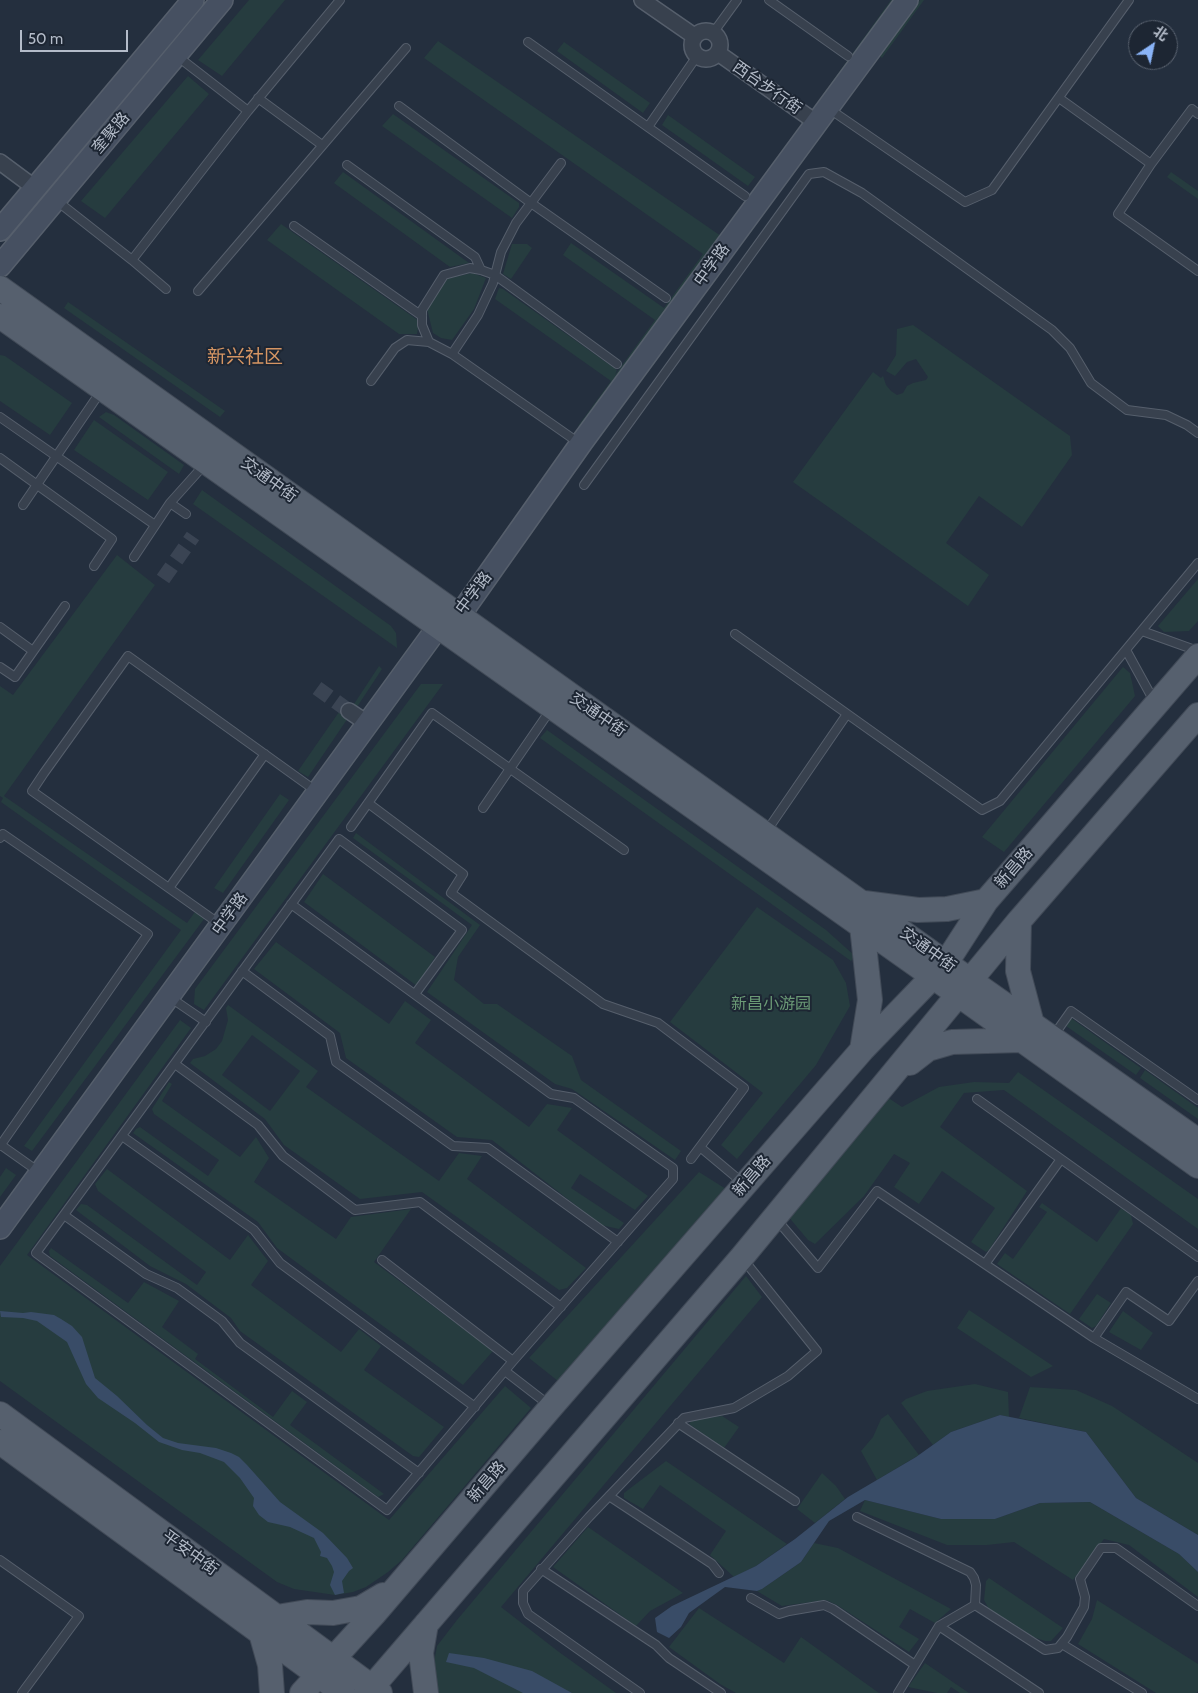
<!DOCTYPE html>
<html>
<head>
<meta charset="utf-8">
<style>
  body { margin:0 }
  #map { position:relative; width:1198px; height:1693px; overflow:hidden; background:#242f3e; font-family:Cabin,"Noto Sans SC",sans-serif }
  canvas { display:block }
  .north { position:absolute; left:1128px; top:20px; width:50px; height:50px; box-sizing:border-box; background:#1d2633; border:1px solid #59626f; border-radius:50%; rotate:34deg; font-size:14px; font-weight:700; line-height:20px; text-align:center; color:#b4bcc9 }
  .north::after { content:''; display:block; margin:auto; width:18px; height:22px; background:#8ab4f8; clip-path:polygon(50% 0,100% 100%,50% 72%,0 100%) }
  .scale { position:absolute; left:20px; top:30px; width:108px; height:22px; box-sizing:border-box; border:2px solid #b4bcc9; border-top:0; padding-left:6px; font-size:15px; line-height:18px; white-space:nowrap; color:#b4bcc9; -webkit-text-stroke:4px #1d2633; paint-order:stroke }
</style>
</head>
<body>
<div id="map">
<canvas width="1198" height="1693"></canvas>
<div class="north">北</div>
<div class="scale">50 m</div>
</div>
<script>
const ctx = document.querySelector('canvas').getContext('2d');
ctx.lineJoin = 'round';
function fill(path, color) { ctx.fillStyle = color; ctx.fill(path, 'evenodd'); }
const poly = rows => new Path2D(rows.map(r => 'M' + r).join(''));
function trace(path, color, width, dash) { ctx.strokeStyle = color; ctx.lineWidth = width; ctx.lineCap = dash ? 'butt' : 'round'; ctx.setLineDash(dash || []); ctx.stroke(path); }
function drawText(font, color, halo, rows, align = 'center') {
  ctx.font = font + ' Cabin,"Noto Sans SC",sans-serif'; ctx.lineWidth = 4; ctx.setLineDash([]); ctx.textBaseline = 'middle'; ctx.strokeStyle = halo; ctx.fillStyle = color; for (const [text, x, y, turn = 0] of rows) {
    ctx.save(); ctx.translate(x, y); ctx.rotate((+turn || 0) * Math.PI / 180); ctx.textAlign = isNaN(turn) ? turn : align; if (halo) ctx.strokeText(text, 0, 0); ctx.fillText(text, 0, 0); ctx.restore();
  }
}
const green = poly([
  [249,0,285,0,222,76,198,60],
  [891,0,895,0,827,96,824,93],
  [920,0,924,0,882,58,880,56],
  [438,41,721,236,588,423,578,426,611,381,495,299,499,288,503,289,617,370,615,375,655,320,563,255,571,243,664,308,703,254,424,58],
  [564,42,650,103,643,113,557,51],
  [188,76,209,94,105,218,81,201],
  [393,114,519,203,519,207,512,218,382,126],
  [668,115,755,177,748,186,662,125],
  [343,172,469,263,450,267,334,183],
  [1171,172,1198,191,1198,199,1167,177],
  [281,224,419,321,417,334,399,334,267,240],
  [512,244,527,244,532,248,511,279,503,274],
  [472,273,486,278,474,309,452,340,441,338,433,333,427,309,447,279],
  [68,302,225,411,220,417,64,308],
  [913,325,1070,436,1072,455,1022,527,979,496,946,543,989,575,968,606,793,482,873,372,881,378,883,376,886,385,891,391,897,395,903,393,907,386,913,383,926,380,928,377,916,359,907,362,895,376,886,371,896,355,897,329],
  [0,355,5,356,72,403,50,435,0,401],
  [106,412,114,415,184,465,179,474,99,417],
  [94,420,168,472,148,500,74,450],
  [202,490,391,626,396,633,397,648,193,504],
  [117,555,155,585,4,796,187,923,197,909,207,915,32,1151,24,1146,181,930,1,802,3,798,0,796,0,686,13,695],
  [1198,579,1198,621,1189,631,1164,632,1158,626],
  [379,666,382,669,357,707,354,704],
  [1123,667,1130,673,1135,696,1004,852,982,837],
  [421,684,443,684,204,1010,194,1004,195,989],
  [339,712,348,718,308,777,298,771],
  [547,730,826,930,855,956,851,961,540,738],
  [280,794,289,800,223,893,214,888],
  [356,833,480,925,458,957,454,980,484,1004,497,1004,572,1056,581,1080,681,1151,675,1160,572,1089,555,1084,427,992,472,925,353,838],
  [323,874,435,957,417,986,304,902],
  [757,907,833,960,846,983,850,1006,816,1065,737,1159,721,1145,763,1093,670,1022],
  [276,942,389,1024,405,1001,431,1020,415,1043,529,1127,547,1104,572,1108,557,1130,648,1196,635,1210,580,1174,571,1188,624,1223,619,1229,601,1225,492,1140,457,1137,346,1058,340,1033,254,969],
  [228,1005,318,1071,306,1087,439,1181,459,1153,482,1156,467,1179,586,1268,567,1288,559,1290,422,1192,360,1199,284,1145,265,1119,190,1063,193,1059,205,1056,216,1049,222,1041,228,1020,226,1008],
  [252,1035,300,1071,270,1111,222,1075],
  [1071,1018,1141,1068,1136,1075,1066,1026],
  [180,1020,191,1028,27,1255,389,1520,505,1386,531,1408,402,1560,388,1572,366,1587,353,1592,335,1595,294,1589,277,1582,0,1381,0,1266],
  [1145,1070,1198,1108,1198,1119,1140,1078],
  [1018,1072,1198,1199,1198,1229,1004,1090,964,1093,940,1127,1027,1191,989,1250,986,1252,971,1242,995,1208,942,1171,919,1204,894,1187,910,1163,894,1154,864,1196,815,1244,808,1240,787,1215,887,1097,902,1107,939,1087,974,1082,1009,1083],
  [169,1082,172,1084,162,1101,240,1157,256,1137,269,1158,254,1182,336,1239,351,1217,411,1209,374,1262,493,1351,463,1385,277,1248,258,1222,133,1133,136,1129,140,1127,208,1176,219,1160,154,1114,152,1109],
  [6,1168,16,1175,0,1197,0,1177],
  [107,1169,230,1260,248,1235,268,1261,251,1285,341,1352,359,1329,381,1346,364,1370,444,1427,419,1457,413,1456,240,1331,231,1318,186,1284,150,1266,76,1210,81,1204,87,1205,197,1285,206,1272,98,1191,95,1184],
  [699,1172,726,1189,558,1381,529,1358],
  [1042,1203,1097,1242,1121,1208,1131,1215,1133,1224,1070,1314,997,1264,1005,1253,1013,1259,1047,1212,1039,1207],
  [51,1248,128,1303,144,1282,179,1301,162,1327,198,1354,195,1359,273,1417,292,1391,307,1402,290,1425,384,1494,378,1497,50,1256,49,1251],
  [746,1276,762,1297,501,1607,559,1652,616,1693,439,1693,432,1673,437,1646,457,1620],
  [1097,1294,1111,1303,1096,1326,1092,1328,1079,1319],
  [969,1310,1053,1366,1031,1377,957,1328],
  [1123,1311,1153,1333,1141,1350,1109,1332],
  [975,1384,1008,1392,1009,1417,1000,1415,951,1432,933,1445,901,1403,906,1399,927,1391],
  [1030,1387,1076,1390,1112,1406,1198,1463,1198,1535,1136,1498,1086,1432,1019,1418],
  [888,1414,919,1455,877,1480,861,1451,873,1437,881,1419],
  [722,1416,739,1427,724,1448,689,1424,692,1420],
  [666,1461,787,1544,756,1566,734,1577,710,1555,726,1531,660,1485,643,1509,624,1498,624,1493],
  [822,1473,836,1486,845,1499,815,1523,797,1509],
  [865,1500,941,1519,995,1519,1040,1503,1090,1502,1179,1554,1198,1572,1198,1597,1129,1545,1104,1539,1073,1580,1014,1542,987,1545,947,1545,860,1511],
  [588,1527,683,1593,650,1611,636,1626,553,1567],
  [814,1543,838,1548,951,1609,935,1623,910,1609,899,1627,919,1639,909,1652,837,1605,826,1600,782,1606,757,1591,762,1589,801,1562],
  [989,1578,1063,1628,1051,1641,1045,1641,1033,1637,1011,1622,991,1613,984,1600,986,1581],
  [1097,1600,1198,1664,1198,1691,1196,1693,1156,1693,1078,1644,1092,1619],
  [699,1608,784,1663,801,1637,879,1693,736,1693,720,1684,669,1647],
  [925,1663,969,1693,960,1693,951,1687,947,1693,937,1693,908,1687]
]);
const water = poly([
  [0,1311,23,1313,31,1312,54,1315,61,1319,72,1326,82,1337,95,1378,117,1396,147,1425,163,1438,178,1443,216,1448,231,1453,239,1457,247,1465,280,1502,323,1533,347,1558,353,1568,349,1571,342,1581,344,1593,335,1595,330,1585,334,1572,332,1566,327,1558,320,1556,321,1552,314,1538,290,1527,268,1522,259,1515,253,1506,254,1498,240,1478,224,1462,200,1453,182,1450,159,1442,135,1423,98,1398,86,1384,67,1342,37,1321,23,1318,1,1317],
  [1000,1415,1086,1432,1136,1498,1198,1535,1198,1572,1179,1554,1090,1502,1040,1503,995,1519,941,1519,865,1500,829,1521,801,1562,762,1589,757,1591,725,1587,689,1613,681,1627,669,1638,657,1632,655,1618,672,1606,756,1566,795,1539,848,1497,916,1457,951,1432],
  [449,1653,484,1658,532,1671,572,1693,523,1693,474,1668,446,1662]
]);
const streetTunnel = poly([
  [163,579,193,536],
  [317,688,349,711]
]);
const lane = poly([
  [769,0,848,56],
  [713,33,737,0],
  [528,42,745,196],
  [177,56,248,111],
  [258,98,322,145],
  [1059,98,1151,164],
  [399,106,531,203,666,298],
  [828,108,965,202,992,190,1129,0],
  [1198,114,1192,109,1151,164,1118,214,1198,271],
  [648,127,697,56],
  [347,165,475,257,481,270],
  [57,201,132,260,248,111,340,0],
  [294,226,422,316],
  [132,260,166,289],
  [198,291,406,48],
  [429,342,422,325,422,310,444,275,470,268,481,270,495,275,617,364],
  [452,354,478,315,493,283,501,252,516,223,561,163],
  [371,381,395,348,407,340,429,342,452,354,579,443],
  [0,417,155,525],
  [0,458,112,539,94,566],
  [584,485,809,174,824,172,862,193,1052,330,1070,348,1091,383,1127,410,1166,415,1187,425,1198,433],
  [170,503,186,514],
  [23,505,101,391],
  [134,557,170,503,205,464],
  [0,627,33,651],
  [1142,631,1198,651],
  [735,634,982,810,1000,801,1198,563],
  [1126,650,1154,701],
  [0,667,15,677,65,606],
  [368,803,463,874,451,893,603,1004,658,1023,744,1088,691,1159],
  [483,808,551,709],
  [351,827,432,713,624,850],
  [766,832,847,714],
  [0,838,3,834,148,934,0,1146],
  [169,888,265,754],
  [291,904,551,1094,574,1098,673,1168,673,1179,513,1361,387,1510,36,1253,339,839,462,930,415,994],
  [221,925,32,791,44,773,128,656,316,791],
  [242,971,330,1036,336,1062,453,1146,488,1148,618,1242],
  [171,998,206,1022],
  [1054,1035,1071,1011,1198,1100],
  [175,1064,258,1125,283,1156,355,1210,420,1202,561,1307],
  [977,1099,1198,1257],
  [122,1136,254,1230,280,1263,475,1407],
  [1,1145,39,1172],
  [700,1147,743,1183],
  [64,1215,146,1274,177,1288,222,1321,240,1343,419,1473],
  [777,1220,818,1268,877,1191,1094,1338,1198,1399],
  [382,1260,513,1361],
  [985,1264,1061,1159],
  [1094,1338,1126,1292,1169,1321,1198,1281],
  [505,1371,549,1405],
  [678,1423,795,1501],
  [609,1496,712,1564,719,1573],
  [857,1517,970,1572,974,1578,976,1585,975,1605],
  [0,1560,79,1616,22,1693],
  [541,1569,656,1645,669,1658,721,1693],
  [751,1598,779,1614,789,1611,824,1605,833,1609,915,1665],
  [939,1626,1039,1693],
  [1062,1644,1142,1693],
  [640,1693,528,1614,523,1603,523,1591,589,1517,684,1418,734,1408,788,1376,817,1351,743,1259],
  [898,1693,939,1626,975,1605,1045,1650,1058,1648,1067,1637,1084,1607,1085,1597,1080,1579,1101,1548,1116,1548,1198,1606]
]);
const street = poly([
  [642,0,694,36],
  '692 45a14 14 0 1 1 28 0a14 14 0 1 1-28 0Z',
  [718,53,817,123],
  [0,162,35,188],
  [349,711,367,723]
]);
const secondary = poly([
  [0,230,193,0],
  [0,266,222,0],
  [0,1228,438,627,459,616,582,442,907,0]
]);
const primary = poly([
  [0,288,971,981,1198,1141],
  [0,316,959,995,1198,1166],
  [864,903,918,910,947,909,986,901],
  [1019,921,1018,971,1032,1024],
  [862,1050,870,1000,862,926],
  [910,1063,928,1049,952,1042,1022,1040],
  [0,1414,380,1693],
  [0,1442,343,1693],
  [277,1617,307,1612,333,1613,361,1608,383,1595],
  [426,1624,421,1653,426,1693],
  [261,1633,270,1665,272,1693],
  [302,1693,374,1614,551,1407,862,1050,946,963,986,901,1198,656],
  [366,1693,372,1687,742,1257,1019,921,1198,715]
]);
const streetNames = [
  ["西台步行街",767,88,35],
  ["奎聚路",111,133,-50],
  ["中学路",712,265,-54],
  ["交通中街",269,480,36],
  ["中学路",474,593,-53],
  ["交通中街",598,715,35],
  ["新昌路",1014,868,-49],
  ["中学路",230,914,-54],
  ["交通中街",928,950,36],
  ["新昌路",752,1176,-49],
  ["新昌路",487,1482,-49],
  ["平安中街",190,1553,36]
];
const parkNames = [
  ["新昌小游园",771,1004]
];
const quarterNames = [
  ["新兴社区",245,357]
];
fill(green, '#263c3f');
fill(water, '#394c67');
trace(streetTunnel, '#3a4453', 15, [15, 8]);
trace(lane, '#565f6c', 10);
trace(street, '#565f6c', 18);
trace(secondary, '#565f6c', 24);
trace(primary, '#414a57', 26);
trace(lane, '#38414e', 8);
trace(street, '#38414e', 15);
trace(secondary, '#465061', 21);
trace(primary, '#56606e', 24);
drawText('16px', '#b4bcc9', '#1d2633', streetNames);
drawText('16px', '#6b9a76', '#1d2633', parkNames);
drawText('19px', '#d59563', '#1d2633', quarterNames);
</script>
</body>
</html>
